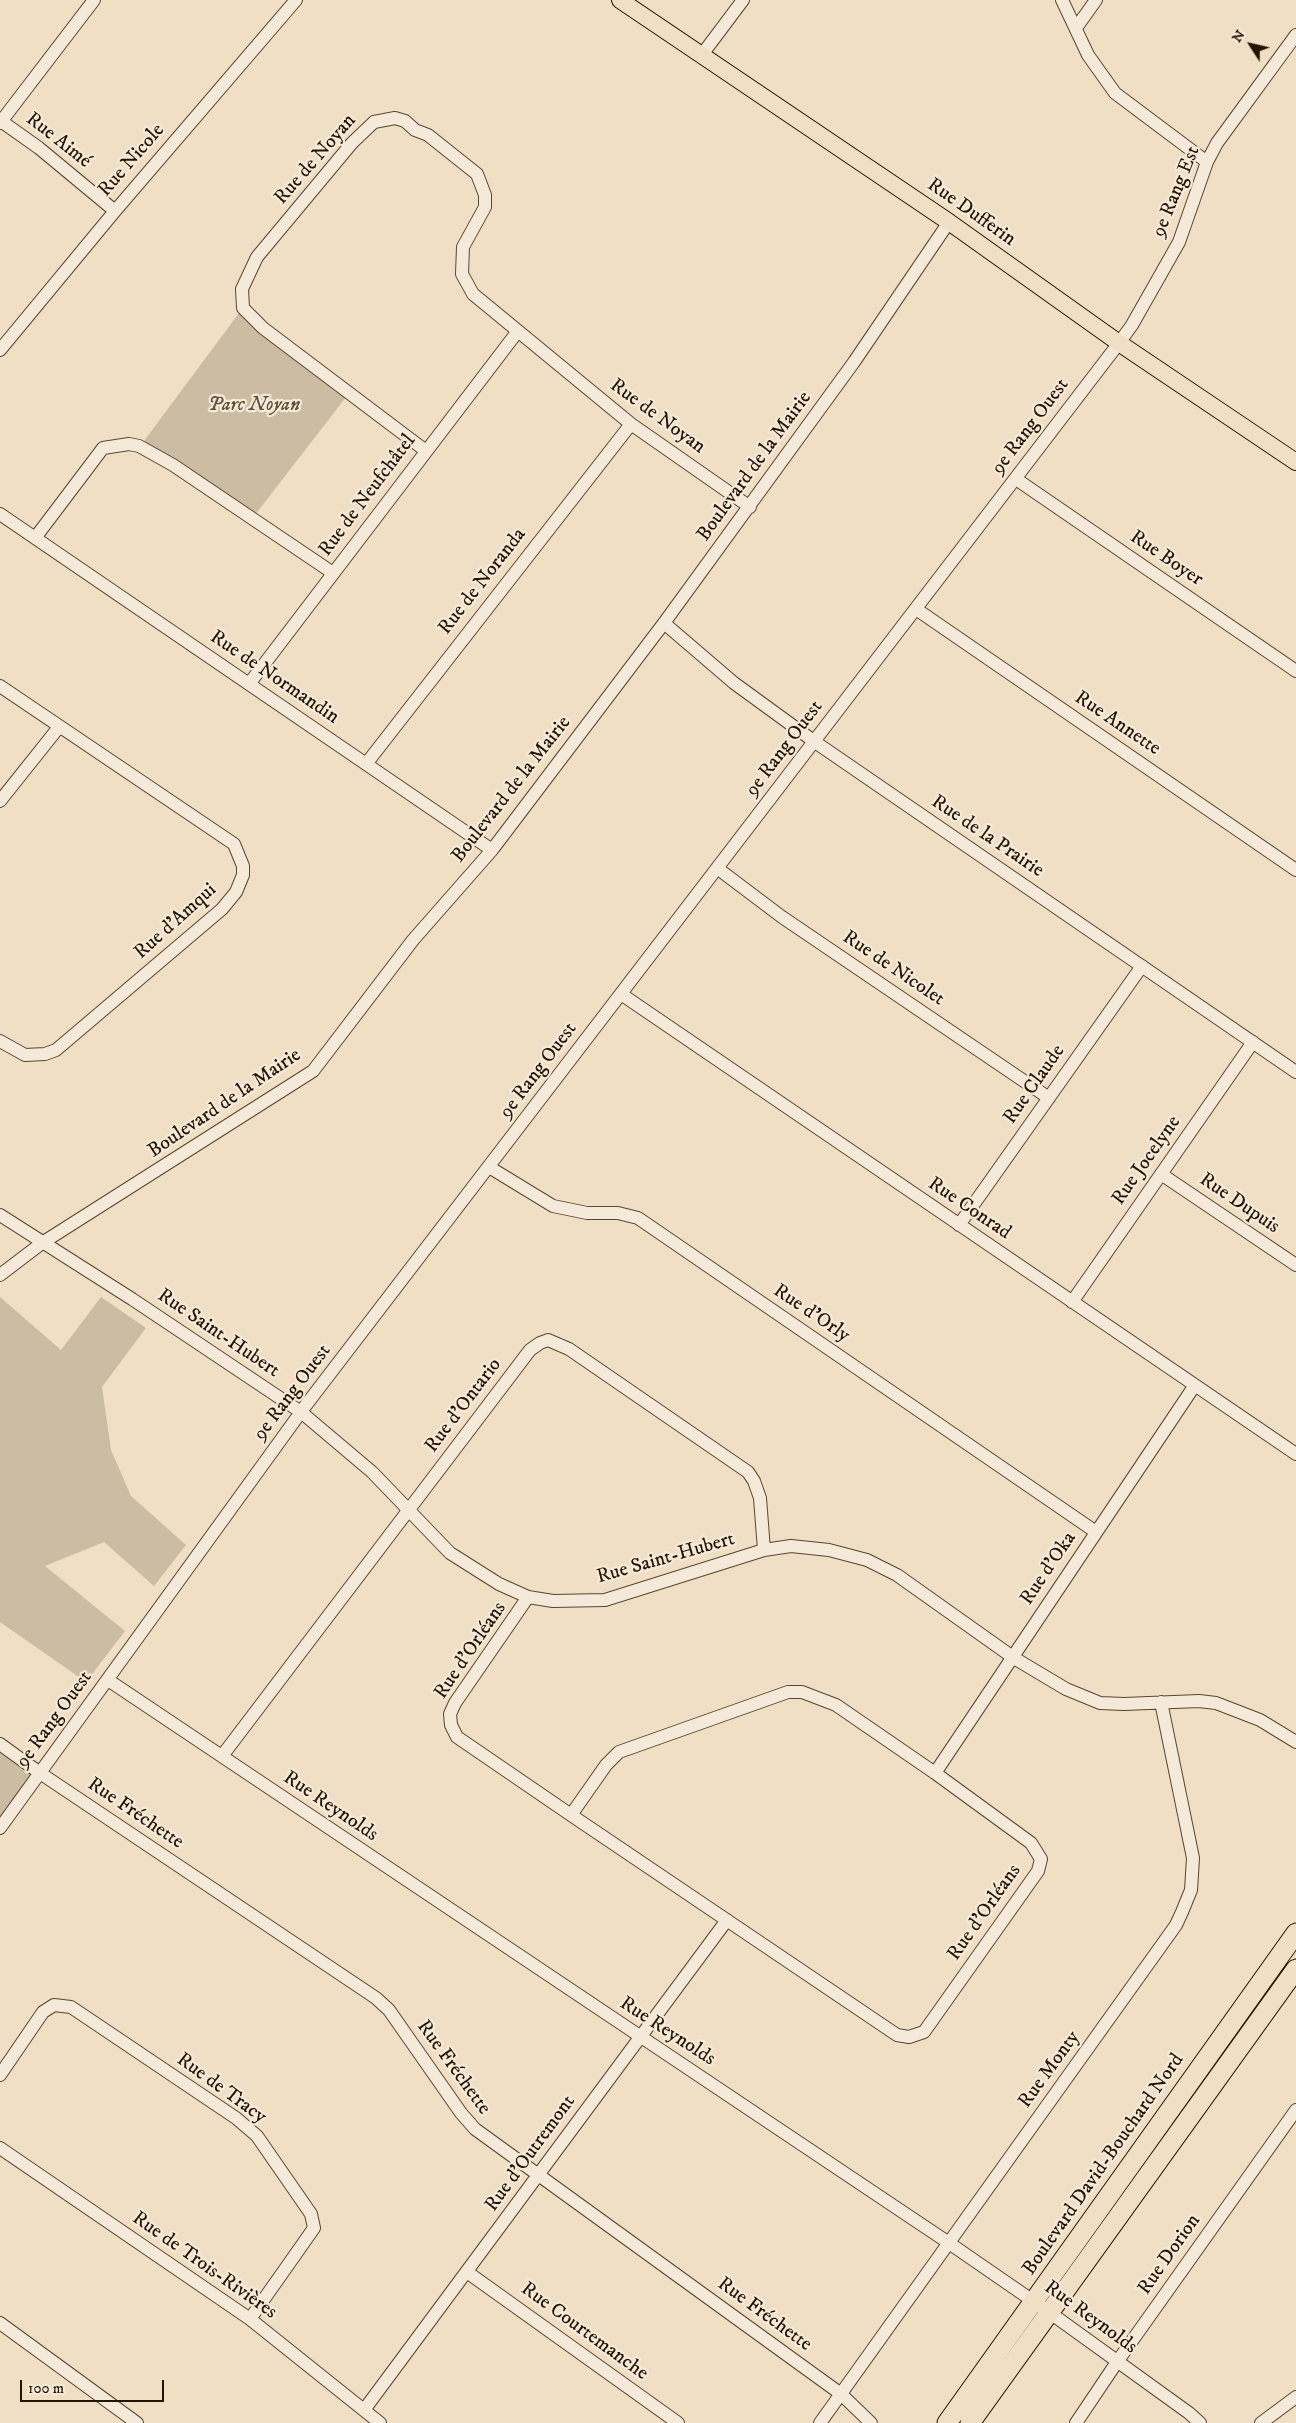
<!DOCTYPE html>
<html>
<head>
<meta charset="utf-8">
<style>
  body { margin:0 }
  #map { position:relative; width:1296px; height:2423px; overflow:hidden; background:#f0dfc5; font-family:"IM FELL DW Pica",serif }
  canvas { display:block }
  .north { position:absolute; left:1226px; top:20px; width:50px; height:50px; -webkit-text-stroke:4px #f5ead9; paint-order:stroke; rotate:305deg; font-size:14px; font-weight:700; line-height:20px; text-align:center; color:#231400 }
  .north::after { content:''; display:block; margin:auto; width:18px; height:22px; background:#231400; clip-path:polygon(50% 0,100% 100%,50% 72%,0 100%) }
  .scale { position:absolute; left:20px; top:2380px; width:144px; height:22px; box-sizing:border-box; border:2px solid #231400; border-top:0; padding-left:6px; font-size:15px; line-height:18px; white-space:nowrap; color:#231400; -webkit-text-stroke:4px #f5ead9; paint-order:stroke }
</style>
</head>
<body>
<div id="map">
<canvas width="1296" height="2423"></canvas>
<div class="north">N</div>
<div class="scale">100 m</div>
</div>
<script>
const ctx = document.querySelector('canvas').getContext('2d');
ctx.lineJoin = 'round';
function fill(path, color) { ctx.fillStyle = color; ctx.fill(path, 'evenodd'); }
const poly = rows => new Path2D(rows.map(r => 'M' + r).join(''));
function trace(path, color, width, dash) { ctx.strokeStyle = color; ctx.lineWidth = width; ctx.lineCap = dash ? 'butt' : 'round'; ctx.setLineDash(dash || []); ctx.stroke(path); }
function drawText(font, color, halo, rows, align = 'center') {
  ctx.font = font + ' "IM FELL DW Pica",serif'; ctx.lineWidth = 4.5; ctx.setLineDash([]); ctx.textBaseline = 'middle'; ctx.strokeStyle = halo; ctx.fillStyle = color; for (const [text, x, y, turn = 0] of rows) {
    ctx.save(); ctx.translate(x, y); ctx.rotate((+turn || 0) * Math.PI / 180); ctx.textAlign = isNaN(turn) ? turn : align; if (halo) ctx.strokeText(text, 0, 0); ctx.fillText(text, 0, 0); ctx.restore();
  }
}
const green = poly([
  [242,309,350,392,251,520,144,441],
  [0,1297,61,1350,101,1297,146,1328,102,1387,111,1450,131,1496,186,1545,154,1586,104,1542,45,1566,125,1631,86,1682,0,1622],
  [0,1744,40,1773,0,1819]
]);
const minor = poly([
  [1062,0,1088,55,1115,93,1207,162],
  [1076,28,1096,0],
  [701,56,743,0],
  [1,121,39,148,115,211],
  [0,123,94,0],
  [0,350,115,211,296,0],
  [426,451,263,328,243,308,242,289,257,257,352,143,374,122,395,118,405,121,415,130,428,135,477,174,485,195,485,207,463,247,462,274,473,294,631,424,750,507],
  [1016,479,1296,671],
  [0,514,492,850],
  [35,538,103,448,129,444,139,446,173,465,333,573],
  [916,609,1296,870],
  [664,623,734,683,815,742,1296,1072],
  [249,684,518,331],
  [0,686,234,844,243,866,243,875,236,892,222,909,56,1050,45,1054,25,1055,0,1041],
  [366,764,631,424],
  [0,801,59,727],
  [717,868,782,917,1049,1098],
  [621,994,1296,1454],
  [489,1167,553,1206,587,1213,618,1213,638,1218,1096,1532],
  [1161,1174,1296,1265],
  [0,1215,132,1299,301,1412,372,1472,450,1553,499,1584,528,1597,553,1601,605,1600,764,1550,791,1546,829,1550,867,1560,897,1575,1014,1658,1066,1689,1100,1703,1124,1704,1199,1701,1216,1703,1260,1720,1296,1742],
  [959,1225,1142,966],
  [0,1275,42,1243,313,1071,413,940,492,850,664,623,854,362,949,222],
  [1072,1302,1253,1042],
  [528,1597,455,1703,450,1714,451,1725,457,1737,571,1815,897,2035,909,2037,924,2032,1038,1871,1041,1859,1031,1843,935,1773,836,1705,802,1692,788,1692,619,1752,606,1765,571,1815],
  [108,1680,949,2243,1049,2312,1189,2413,1200,2423],
  [0,1744,40,1773,376,1998,389,2010,461,2113,475,2129,841,2394,871,2423],
  [222,1756,530,1350,540,1343,548,1340,569,1349,748,1472,754,1481,760,1498,764,1550],
  [935,1773,1195,1385],
  [0,1828,306,1405,1119,343,1132,325,1179,242,1207,162,1217,143,1296,35],
  [0,2075,43,2012,54,2005,71,2007,236,2118,257,2136,311,2214,314,2228,250,2319],
  [0,2148,250,2319,380,2423],
  [467,2272,678,2423],
  [0,2323,137,2423],
  [364,2410,727,1920],
  [820,2423,1176,1925,1182,1912,1191,1890,1193,1858,1161,1702],
  [1076,2423,1117,2362,1296,2110],
  [1261,2423,1296,2397]
]);
const major = poly([
  [620,0,949,222,1119,343,1296,462]
]);
const highway = poly([
  [947,2423,1296,1933],
  [970,2423,1296,1969]
]);
const streetNames = [
  ["Rue Aimé",58,141,38],
  ["Rue de Noyan",316,160,-49],
  ["Rue Nicole",132,161,-49],
  ["9e Rang Est",1177,192,-68],
  ["Rue Dufferin",971,213,35],
  ["Rue de Noyan",657,417,36],
  ["9e Rang Ouest",1031,427,-53],
  ["Boulevard de la Mairie",755,467,-54],
  ["Rue de Neufchâtel",368,496,-53],
  ["Rue Boyer",1166,559,34],
  ["Rue de Noranda",483,582,-52],
  ["Rue de Normandin",274,678,34],
  ["Rue Annette",1117,724,34],
  ["9e Rang Ouest",785,749,-53],
  ["Boulevard de la Mairie",512,790,-52],
  ["Rue de la Prairie",987,837,34],
  ["Rue d'Amqui",176,922,-42],
  ["Rue de Nicolet",893,969,34],
  ["9e Rang Ouest",539,1071,-53],
  ["Rue Claude",1035,1085,-55],
  ["Boulevard de la Mairie",225,1104,-34],
  ["Rue Jocelyne",1147,1161,-55],
  ["Rue Dupuis",1239,1204,34],
  ["Rue Conrad",969,1209,34],
  ["Rue d'Orly",811,1314,34],
  ["Rue Saint-Hubert",218,1334,34],
  ["9e Rang Ouest",293,1393,-53],
  ["Rue d'Ontario",464,1406,-53],
  ["Rue Saint-Hubert",666,1559,-16],
  ["Rue d'Oka",1049,1569,-56],
  ["Rue d'Orléans",471,1651,-56],
  ["9e Rang Ouest",55,1720,-54],
  ["Rue Reynolds",330,1807,34],
  ["Rue Fréchette",135,1814,34],
  ["Rue d'Orléans",985,1913,-55],
  ["Rue Reynolds",667,2032,33],
  ["Rue Fréchette",453,2068,54],
  ["Rue Monty",1050,2070,-54],
  ["Rue de Tracy",221,2089,36],
  ["Rue d'Outremont",531,2154,-54],
  ["Boulevard David-Bouchard Nord",1104,2165,-55],
  ["Rue Dorion",1170,2255,-55],
  ["Rue de Trois-Rivières",204,2266,35],
  ["Rue Fréchette",764,2315,36],
  ["Rue Reynolds",1090,2318,36],
  ["Rue Courtemanche",584,2332,36]
];
const parkNames = [
  ["Parc Noyan",254,406]
];
fill(green, '#cdbca4');
trace(minor, '#564731', 14);
trace(major, '#231400', 18);
trace(highway, '#231400', 21);
trace(minor, '#f5ead9', 12);
trace(major, '#f0dfc5', 16);
trace(highway, '#f0dfc5', 19);
drawText('20px', '#231400', '#f5ead9', streetNames);
drawText('italic 20px', '#5e4f39', '#f5ead9', parkNames);
</script>
</body>
</html>
